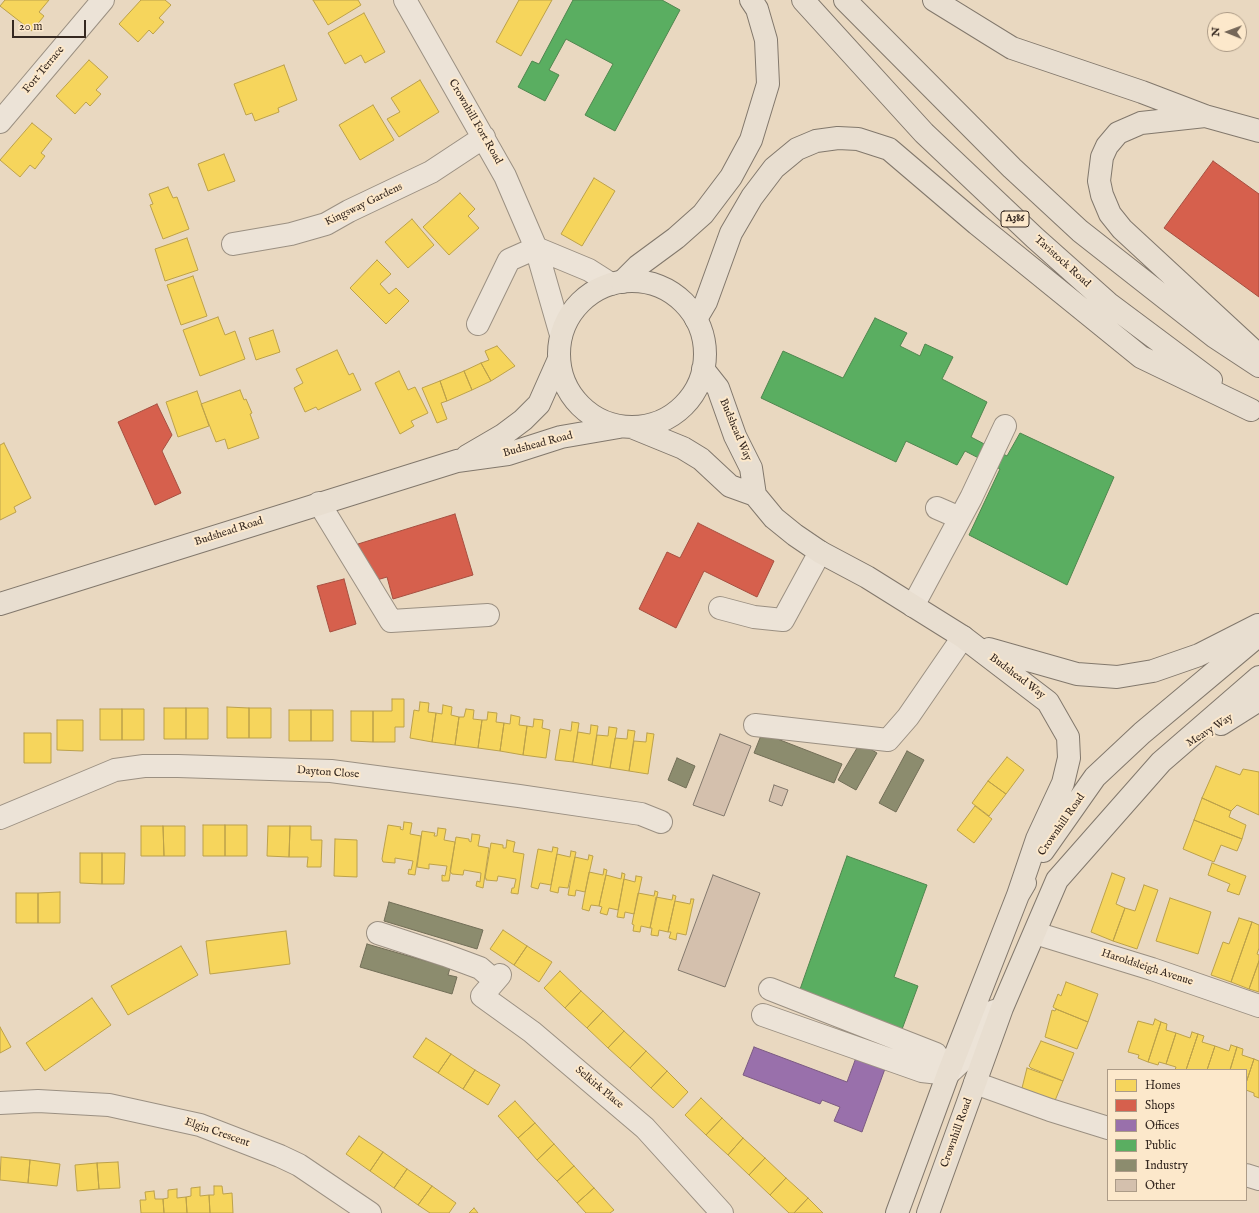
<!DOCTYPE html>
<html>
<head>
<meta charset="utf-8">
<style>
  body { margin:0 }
  #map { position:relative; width:1259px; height:1213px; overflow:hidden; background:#e9d8c0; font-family:"IM FELL English",serif }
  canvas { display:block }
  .legend { position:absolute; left:1107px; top:1069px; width:140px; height:132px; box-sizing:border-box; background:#fce8cb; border:1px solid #ac9b87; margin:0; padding:5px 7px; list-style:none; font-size:12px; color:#352820 }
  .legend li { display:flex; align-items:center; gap:8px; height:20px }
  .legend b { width:20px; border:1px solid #ac9b87 }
  .north { position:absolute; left:1207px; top:12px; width:40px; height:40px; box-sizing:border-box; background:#fce8cb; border:1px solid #ac9b87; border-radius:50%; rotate:271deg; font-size:11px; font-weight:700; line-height:16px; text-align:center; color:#352820 }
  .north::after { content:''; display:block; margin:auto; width:14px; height:18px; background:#746658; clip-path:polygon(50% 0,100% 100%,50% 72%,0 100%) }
  .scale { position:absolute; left:12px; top:20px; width:74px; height:18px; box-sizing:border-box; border:2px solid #352820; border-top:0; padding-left:5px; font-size:12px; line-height:14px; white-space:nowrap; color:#352820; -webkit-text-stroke:3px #fce8cb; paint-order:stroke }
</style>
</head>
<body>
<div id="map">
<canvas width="1259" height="1213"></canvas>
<ul class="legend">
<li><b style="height:11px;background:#f6d55c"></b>Homes</li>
<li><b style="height:11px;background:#d6604d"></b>Shops</li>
<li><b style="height:11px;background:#9970ab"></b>Offices</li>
<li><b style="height:11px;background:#5aae61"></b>Public</li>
<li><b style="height:11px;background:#8c8c6e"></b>Industry</li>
<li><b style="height:11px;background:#d4c0ad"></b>Other</li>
</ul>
<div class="north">N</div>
<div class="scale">20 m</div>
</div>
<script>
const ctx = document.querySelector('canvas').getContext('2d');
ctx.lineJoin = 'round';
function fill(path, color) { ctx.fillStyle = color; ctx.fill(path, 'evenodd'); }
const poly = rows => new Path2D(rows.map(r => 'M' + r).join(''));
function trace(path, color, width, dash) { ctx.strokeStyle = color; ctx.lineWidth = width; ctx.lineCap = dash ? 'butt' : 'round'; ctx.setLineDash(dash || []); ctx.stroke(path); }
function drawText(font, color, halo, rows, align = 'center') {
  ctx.font = font + ' "IM FELL English",serif'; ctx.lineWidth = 4; ctx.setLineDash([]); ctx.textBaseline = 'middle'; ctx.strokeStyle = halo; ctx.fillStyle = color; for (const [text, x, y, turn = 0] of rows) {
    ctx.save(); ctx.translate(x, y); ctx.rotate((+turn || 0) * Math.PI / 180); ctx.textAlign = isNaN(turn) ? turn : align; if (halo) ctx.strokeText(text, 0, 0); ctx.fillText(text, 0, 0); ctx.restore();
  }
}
const homes = poly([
  [5,0,49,0,39,12,44,16,32,31,0,6,5,0],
  [141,0,165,0,171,5,159,18,164,22,153,34,149,30,138,42,119,24,141,0],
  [313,0,358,0,361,5,328,25,313,0],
  [519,0,552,0,521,56,496,42,519,0],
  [364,13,385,52,365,63,361,55,345,64,328,33,364,13],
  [89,60,108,77,96,90,101,94,90,106,86,102,75,114,56,96,89,60],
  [284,65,297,100,278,108,279,112,255,121,252,113,246,115,234,84,284,65],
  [420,80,439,112,399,137,387,119,400,112,391,98,420,80],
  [373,105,394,140,360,160,339,125,373,105],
  [32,123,52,139,41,153,45,156,35,169,30,165,20,177,0,160,32,123],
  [224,154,235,181,208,191,198,164,224,154],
  [594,178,615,191,582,246,561,234,594,178],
  [168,187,173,198,177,197,189,229,163,239,150,205,153,204,149,194,168,187],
  [460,193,475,209,468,216,479,228,449,255,423,227,460,193],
  [412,219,434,245,408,268,385,242,412,219],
  [187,238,198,270,165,281,155,249,187,238],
  [377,260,391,274,380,284,389,294,396,288,409,301,386,324,350,288,377,260],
  [193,276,207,316,181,325,167,285,193,276],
  [218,317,225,335,235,331,245,359,200,376,183,330,218,317],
  [273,330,280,352,256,360,249,338,273,330],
  [497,346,515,366,491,381,481,363,489,360,485,351,497,346],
  [337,350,349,375,353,373,361,390,318,410,316,407,305,412,294,388,303,383,296,369,337,350],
  [481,363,491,381,472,390,464,371,481,363],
  [399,371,408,390,415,387,428,413,411,421,414,426,400,434,375,383,399,371],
  [464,371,472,390,447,401,440,381,464,371],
  [440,381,447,401,441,403,447,419,437,423,422,388,440,381],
  [240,390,244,400,246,399,252,413,250,414,259,438,228,449,225,439,216,442,201,404,240,390],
  [197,391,209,426,178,437,166,402,197,391],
  [4,443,31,498,14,507,16,512,0,520,0,445,4,443],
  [392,699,404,699,404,727,395,727,395,742,373,742,373,711,392,711,392,699],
  [420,702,429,703,428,712,436,713,432,742,410,738,414,710,419,711,420,702],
  [443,705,452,707,451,715,459,717,455,745,432,742,436,713,442,714,443,705],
  [227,707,249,708,249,738,227,738,227,707],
  [164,708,186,708,186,739,164,739,164,708],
  [186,708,208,708,208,739,186,739,186,708],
  [249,708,271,708,271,738,249,738,249,708],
  [100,709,122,709,122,740,100,740,100,709],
  [122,709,144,709,144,740,122,740,122,709],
  [466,709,474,710,473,719,482,720,478,748,455,745,459,717,464,717,466,709],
  [289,710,311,710,311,741,289,741,289,710],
  [311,710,333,710,333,741,311,741,311,710],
  [351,711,373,711,373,742,351,741,351,711],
  [488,712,497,713,496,722,504,723,500,751,478,748,482,720,487,720,488,712],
  [511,715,520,717,519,725,527,726,523,755,500,751,504,723,510,724,511,715],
  [534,719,543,720,542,728,550,730,546,758,523,755,527,726,533,727,534,719],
  [57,720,83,720,83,751,57,750,57,720],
  [572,722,579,723,573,762,555,760,560,729,571,731,572,722],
  [591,725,598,726,592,765,573,762,578,732,590,734,591,725],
  [609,727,617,728,610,768,592,765,597,735,608,736,609,727],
  [628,730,635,731,629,771,610,768,615,738,627,739,628,730],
  [24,733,51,733,51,763,24,763,24,733],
  [647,733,654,734,648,774,629,771,634,741,646,742,647,733],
  [1007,757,1024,770,1006,794,988,781,1007,757],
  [1216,766,1240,775,1243,769,1259,772,1259,815,1237,805,1231,811,1202,798,1216,766],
  [988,781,1006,794,989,816,972,803,988,781],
  [1202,798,1231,811,1229,817,1246,825,1242,839,1194,820,1202,798],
  [975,806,992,819,974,843,957,830,975,806],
  [1194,820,1242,839,1237,851,1221,845,1214,862,1183,849,1194,820],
  [404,822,412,823,410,834,421,836,415,875,408,874,409,869,411,870,413,861,395,858,395,863,383,862,382,859,388,825,401,827,400,829,403,830,404,822],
  [203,825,225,825,225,856,203,856,203,825],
  [225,825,247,825,247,856,225,856,225,825],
  [141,826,163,826,164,856,141,856,141,826],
  [163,826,185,826,185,856,164,856,163,826],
  [268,826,290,826,289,857,267,856,268,826],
  [290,826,311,826,311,840,322,840,321,867,307,867,308,857,289,857,290,826],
  [438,828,446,829,444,840,455,842,449,881,442,881,442,875,445,876,447,866,429,864,429,869,417,867,422,831,435,833,434,836,437,836,438,828],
  [472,834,480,835,478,846,489,848,483,888,476,886,477,881,480,882,481,873,464,870,463,875,452,874,450,871,456,837,469,839,469,841,471,842,472,834],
  [335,839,357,840,357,877,334,876,335,839],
  [507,840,515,842,513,852,524,854,518,894,511,893,512,888,514,888,516,879,498,876,497,881,486,880,486,878,485,878,491,843,503,845,503,848,506,848,507,840],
  [553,847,558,848,551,885,540,883,538,889,531,887,538,849,552,852,553,847],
  [571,851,576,852,568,888,559,887,558,893,550,891,557,854,570,857,571,851],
  [80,853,102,853,102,884,80,883,80,853],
  [102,853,125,853,124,884,102,884,102,853],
  [589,855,593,856,585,892,576,890,575,896,568,895,575,857,588,860,589,855],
  [1212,863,1246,876,1239,895,1227,891,1230,884,1208,875,1212,863],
  [604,869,607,870,599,906,591,905,589,911,582,909,589,872,603,875,604,869],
  [622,873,625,874,618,910,609,908,607,915,600,913,602,907,599,906,606,875,621,879,622,873],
  [1112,873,1125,878,1116,904,1125,908,1113,941,1091,932,1112,873],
  [636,876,642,877,634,914,625,912,624,918,617,917,624,879,635,882,636,876],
  [1144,885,1158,890,1137,949,1113,941,1125,908,1135,911,1144,885],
  [655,891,658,892,650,928,641,926,640,932,633,931,634,925,632,924,638,893,654,896,655,891],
  [60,892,60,923,38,923,38,893,60,892],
  [16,893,38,893,38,923,16,923,16,893],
  [673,895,676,896,668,932,659,930,658,936,651,935,652,928,650,928,656,897,672,900,673,895],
  [1170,898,1211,912,1198,954,1156,941,1170,898],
  [691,899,694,899,686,935,677,933,676,940,669,938,671,932,668,932,675,901,690,904,691,899],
  [1239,918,1252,922,1231,982,1211,975,1223,942,1229,944,1239,918],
  [1252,922,1259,925,1259,948,1257,954,1259,955,1259,961,1249,989,1231,982,1252,922],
  [503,930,527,946,514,965,490,949,503,930],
  [286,931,290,964,210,974,206,941,286,931],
  [181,946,198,975,128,1015,111,986,181,946],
  [527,946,552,962,539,982,514,965,527,946],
  [1259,961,1259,992,1249,989,1259,961],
  [560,971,581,991,565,1008,544,988,560,971],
  [1066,982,1098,994,1088,1022,1056,1009,1053,1007,1058,994,1061,996,1066,982],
  [581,991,603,1011,587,1028,565,1008,581,991],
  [92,998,111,1025,45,1071,26,1043,92,998],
  [1056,1009,1088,1022,1077,1049,1045,1037,1052,1010,1055,1011,1056,1009],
  [603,1011,624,1031,608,1048,587,1028,603,1011],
  [1155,1019,1161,1022,1148,1062,1138,1058,1139,1055,1128,1052,1138,1021,1153,1025,1155,1019],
  [1161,1022,1167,1024,1166,1030,1176,1033,1166,1064,1159,1062,1158,1065,1148,1062,1161,1022],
  [0,1027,11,1047,0,1053,0,1027],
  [624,1031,646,1051,630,1068,608,1048,624,1031],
  [1192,1032,1198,1034,1186,1070,1175,1070,1176,1067,1166,1064,1176,1033,1190,1038,1192,1032],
  [1198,1034,1204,1036,1202,1042,1215,1046,1207,1070,1186,1070,1198,1034],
  [426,1038,451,1054,438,1073,413,1057,426,1038],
  [1041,1041,1074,1053,1063,1081,1031,1068,1029,1066,1041,1041],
  [1231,1045,1237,1047,1230,1070,1207,1070,1215,1046,1229,1051,1231,1045],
  [1237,1047,1243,1049,1242,1055,1254,1059,1246,1083,1246,1070,1230,1070,1237,1047],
  [646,1051,667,1071,651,1088,630,1068,646,1051],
  [451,1054,475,1070,463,1089,438,1073,451,1054],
  [1254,1059,1259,1061,1259,1098,1254,1096,1254,1093,1246,1090,1246,1083,1254,1059],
  [1027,1068,1063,1081,1052,1108,1020,1096,1027,1068],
  [475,1070,500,1085,488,1105,463,1089,475,1070],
  [667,1071,688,1092,673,1108,651,1088,667,1071],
  [701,1098,722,1118,706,1135,685,1115,701,1098],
  [515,1101,535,1123,518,1138,498,1116,515,1101],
  [722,1118,743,1138,728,1155,706,1135,722,1118],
  [535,1123,554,1144,537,1160,518,1138,535,1123],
  [359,1136,383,1152,370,1171,346,1154,359,1136],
  [743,1138,765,1158,749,1175,728,1155,743,1138],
  [554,1144,574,1166,557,1181,537,1160,554,1144],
  [383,1152,407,1169,394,1188,370,1171,383,1152],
  [1,1157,30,1160,28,1183,0,1180,1,1157],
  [765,1158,786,1178,770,1195,749,1175,765,1158],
  [30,1160,60,1164,57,1186,28,1183,30,1160],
  [118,1162,120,1188,99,1189,97,1163,118,1162],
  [97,1163,99,1189,77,1191,75,1165,97,1163],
  [574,1166,594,1188,577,1203,557,1181,574,1166],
  [407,1169,432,1186,418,1205,394,1188,407,1169],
  [786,1178,808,1198,794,1213,789,1213,770,1195,786,1178],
  [214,1186,222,1186,223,1194,232,1193,233,1213,210,1213,209,1195,214,1195,214,1186],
  [432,1186,456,1203,449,1213,430,1213,418,1205,432,1186],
  [200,1187,200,1196,209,1195,210,1213,187,1213,186,1197,191,1196,191,1188,200,1187],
  [594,1188,614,1210,610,1213,586,1213,577,1203,594,1188],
  [177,1189,177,1198,186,1197,187,1213,164,1213,163,1199,168,1198,168,1190,177,1189],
  [154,1191,155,1199,163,1199,164,1213,141,1213,140,1200,146,1200,145,1192,154,1191],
  [808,1198,823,1213,794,1213,808,1198],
  [474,1208,478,1213,469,1213,474,1208]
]);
const shops = poly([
  [1213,161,1259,194,1259,297,1164,228,1213,161],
  [157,404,172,435,162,451,181,493,155,505,118,422,157,404],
  [455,514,473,575,393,599,387,577,370,582,358,544,455,514],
  [698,523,774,561,757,597,704,571,676,628,639,609,667,552,680,558,698,523],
  [344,579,356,624,330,632,317,586,344,579]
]);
const offices = poly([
  [754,1047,847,1082,857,1055,886,1066,862,1132,834,1121,840,1107,822,1100,820,1104,743,1075,754,1047]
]);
const public = poly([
  [573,0,662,0,680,10,615,131,585,115,613,64,566,39,549,70,559,75,545,101,518,87,532,61,539,64,573,0],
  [875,318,907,333,900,346,920,356,925,344,953,357,942,379,987,402,971,437,1007,456,1020,433,1114,477,1067,585,969,535,1000,469,965,451,957,465,906,441,896,462,761,398,783,351,843,378,875,318],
  [847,856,927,885,894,977,918,986,901,1032,798,995,847,856]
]);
const industry = poly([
  [762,733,842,764,834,783,754,753,762,733],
  [860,743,877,753,856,790,838,780,860,743],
  [907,751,924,760,896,812,879,803,907,751],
  [677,758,695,766,686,788,668,780,677,758],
  [389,902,483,930,477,949,384,921,389,902],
  [367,944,450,968,448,975,457,977,452,994,360,967,367,944]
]);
const building = poly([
  [720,734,751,746,724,816,693,805,720,734],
  [774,785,788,790,782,806,769,801,774,785],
  [713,875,760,893,725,987,678,970,713,875]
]);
const minor = poly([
  [405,0,505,176,536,248,561,335],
  [0,122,103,0],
  [233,244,291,234,326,224,349,211,431,172,484,137],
  [536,248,589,270,611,284],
  [478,324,509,260,536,248],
  [319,503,391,621,488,615],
  [937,508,960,518],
  [913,606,971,498,1005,426],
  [720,608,754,617,783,620,820,552],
  [755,725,888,740,908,717,963,637],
  [0,818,115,770,144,766,178,766,331,771,519,796,641,814,661,822],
  [378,933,445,955,480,968,495,981],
  [1035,933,1152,969,1259,1006],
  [500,975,482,996,532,1032,645,1128,722,1213],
  [770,989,936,1054,948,1074],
  [763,1015,922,1071,948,1074],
  [948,1074,975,1049,989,1013,998,1010],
  [975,1083,1050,1110,1108,1128],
  [0,1103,38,1101,109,1105,200,1125,280,1156,299,1165,370,1213],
  [1246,1175,1259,1179]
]);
const major = poly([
  '559 354a73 73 0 1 1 146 0a73 73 0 1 1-146 0Z',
  [703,369,718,388,735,436,751,468,755,495],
  [634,428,683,448,701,459,730,486,755,495,774,518,795,535,820,552,867,577,963,637,1048,702,1068,737,1069,758,1063,783,1037,839,1018,895],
  [467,456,503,435,523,420,539,404,559,359],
  [0,604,457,461,508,454,561,437,619,427],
  [989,649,1077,674,1117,677,1153,671,1199,655,1258,625],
  [1221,724,1259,700],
  [1043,851,1095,777,1142,733,1259,635],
  [897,1213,948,1074,1018,895,1025,883],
  [928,1213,1002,1008,1057,880,1161,762,1259,677]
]);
const highway = poly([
  [803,0,924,133,1035,238,1108,303,1211,380],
  [845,0,1012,168,1080,231,1215,337,1259,366],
  [934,0,1012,48,1142,92,1205,116,1259,131],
  [1205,116,1141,123,1118,133,1107,146,1102,157,1099,181,1102,195,1110,214,1122,229,1254,351],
  [622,282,638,266,676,238,703,214,731,177,751,140,768,84,766,40,757,9,751,0],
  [696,319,706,302,731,233,752,197,774,168,797,149,816,141,838,138,858,139,889,149,977,224,1141,357,1251,410]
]);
const shields = [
  [1015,219,28]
];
const shieldNames = [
  ["A386",1015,219]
];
const streetNames = [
  ["Fort Terrace",44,70,-50],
  ["Crownhill Fort Road",475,122,60],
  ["Kingsway Gardens",364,205,-26],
  ["Tavistock Road",1062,262,42],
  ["Budshead Way",735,430,67],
  ["Budshead Road",538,445,-15],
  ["Budshead Road",229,532,-18],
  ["Budshead Way",1017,677,37],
  ["Meavy Way",1210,731,-32],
  ["Dayton Close",328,773,4],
  ["Crownhill Road",1062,825,-55],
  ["Haroldsleigh Avenue",1147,968,18],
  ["Selkirk Place",599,1088,40],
  ["Elgin Crescent",217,1133,19],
  ["Crownhill Road",957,1133,-70]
];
fill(homes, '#f6d55c');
trace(homes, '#bca14a', 1);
fill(shops, '#d6604d');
trace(shops, '#a64f40', 1);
fill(offices, '#9970ab');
trace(offices, '#7b5a81', 1);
fill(public, '#5aae61');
trace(public, '#4f864e', 1);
fill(industry, '#8c8c6e');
trace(industry, '#726e57', 1);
fill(building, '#d4c0ad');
trace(building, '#82786c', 1);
trace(minor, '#9b9082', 24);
trace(major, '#82786c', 24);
trace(highway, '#82786c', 24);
trace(minor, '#ece3d7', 22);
trace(major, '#e8ded0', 22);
trace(highway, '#e8ded0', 22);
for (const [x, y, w] of shields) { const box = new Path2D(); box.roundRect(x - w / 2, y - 8, w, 16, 3); ctx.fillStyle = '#fce8cb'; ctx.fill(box); trace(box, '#352820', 1); }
drawText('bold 10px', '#352820', null, shieldNames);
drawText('11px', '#352820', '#fce8cb', streetNames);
</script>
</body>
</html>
